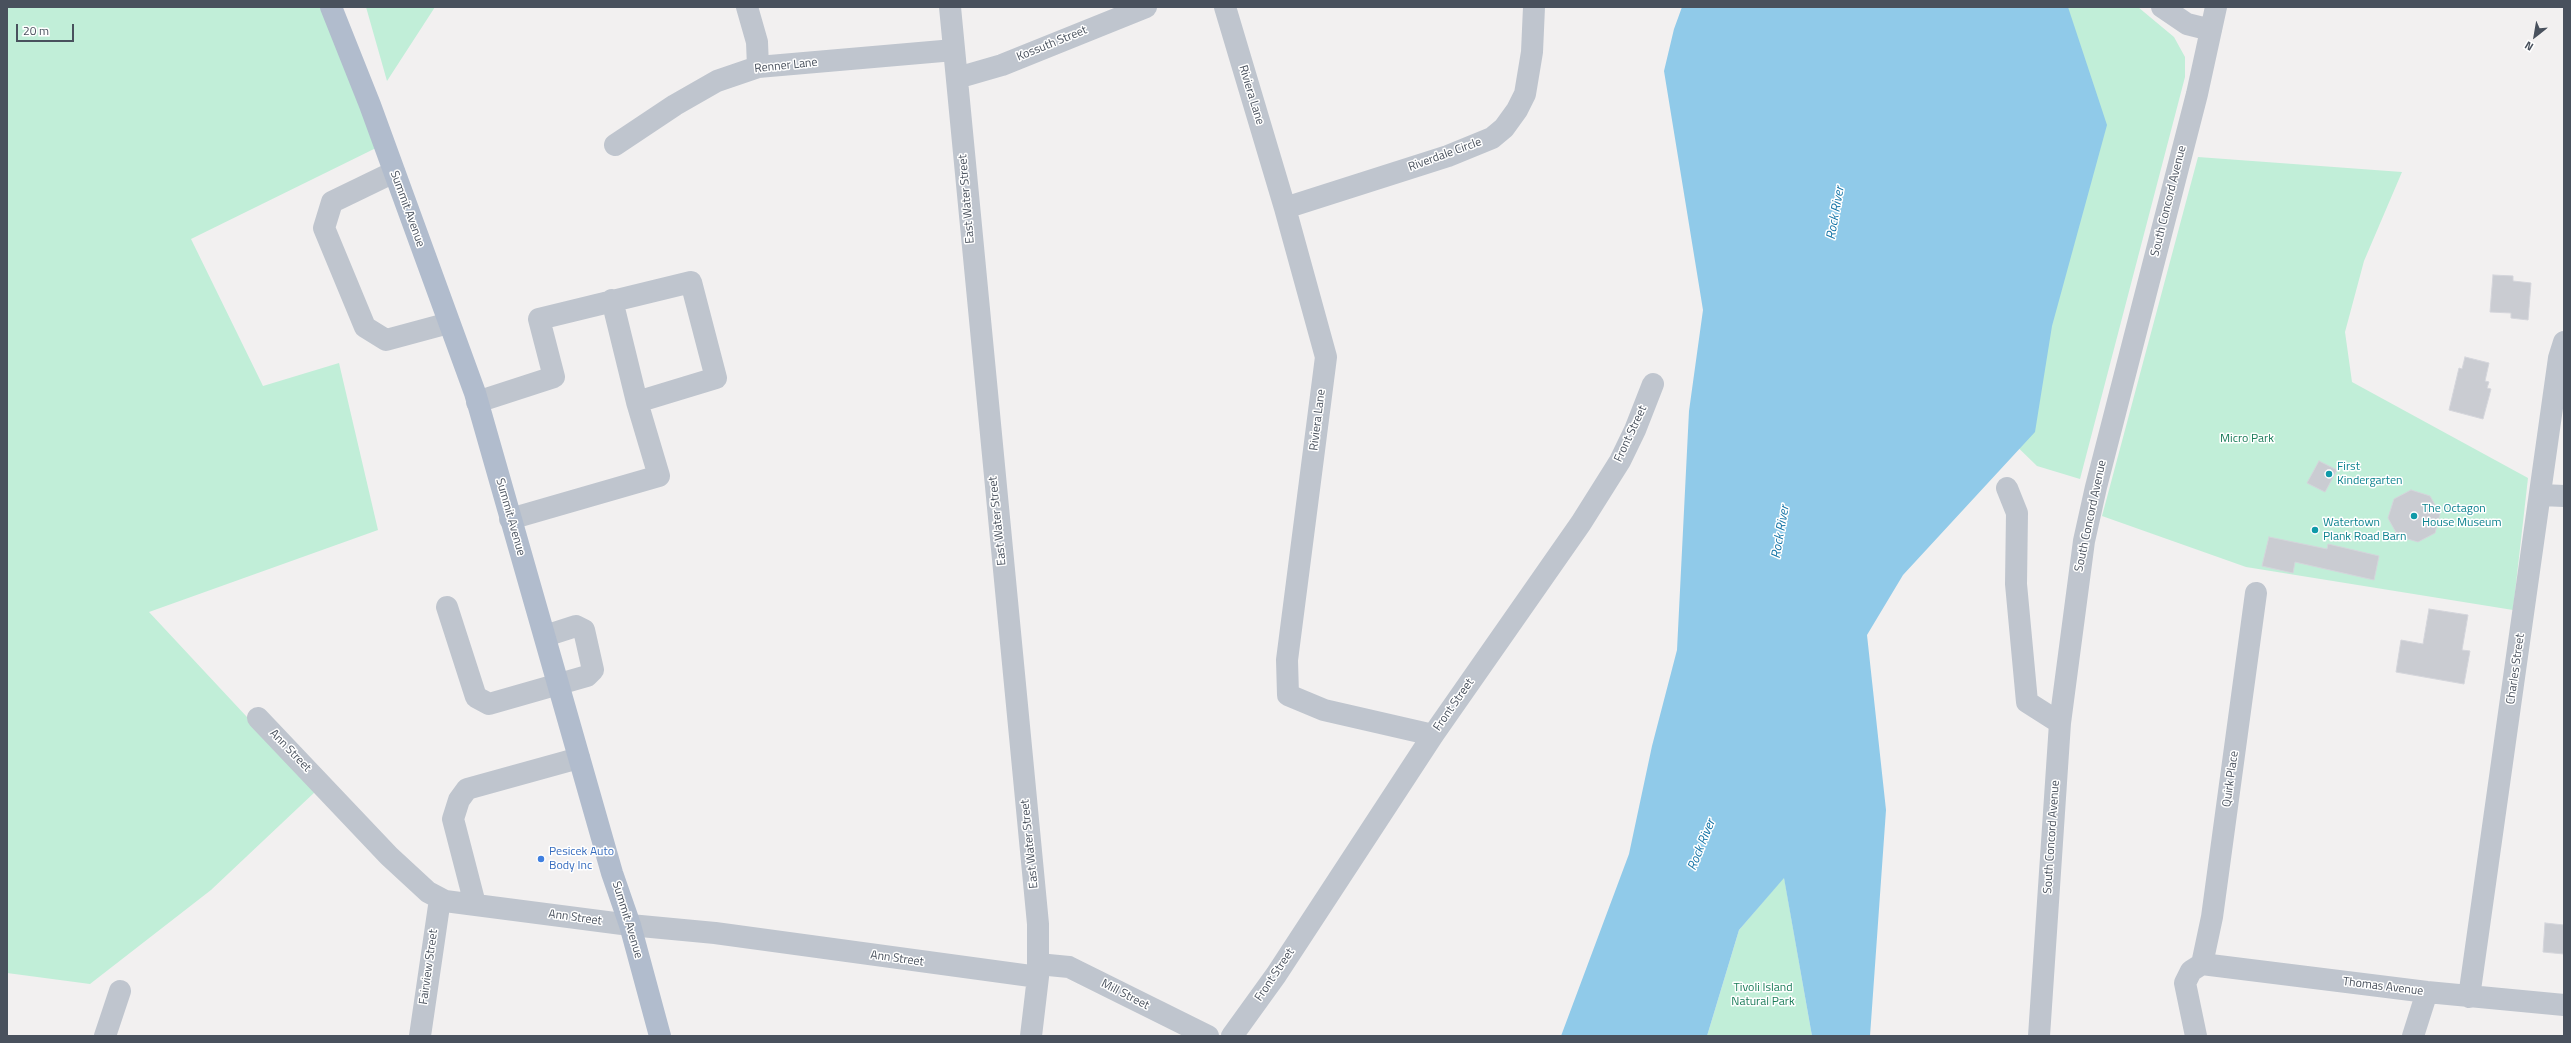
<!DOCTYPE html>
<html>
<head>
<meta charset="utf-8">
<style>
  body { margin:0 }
  #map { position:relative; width:2571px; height:1043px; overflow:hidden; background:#f2f0f0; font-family:"Titillium Web",sans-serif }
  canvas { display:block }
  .frame { position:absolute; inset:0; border:8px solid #49515d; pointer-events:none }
  .north { position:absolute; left:2515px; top:16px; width:40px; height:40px; -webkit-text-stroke:3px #fff; paint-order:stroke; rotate:211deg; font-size:11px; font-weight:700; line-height:16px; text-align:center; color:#49515d }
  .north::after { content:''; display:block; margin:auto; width:14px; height:18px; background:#49515d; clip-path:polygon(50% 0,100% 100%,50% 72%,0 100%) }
  .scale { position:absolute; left:16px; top:24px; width:58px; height:18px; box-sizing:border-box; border:2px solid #49515d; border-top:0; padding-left:5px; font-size:12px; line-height:14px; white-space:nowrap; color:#49515d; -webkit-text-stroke:3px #fff; paint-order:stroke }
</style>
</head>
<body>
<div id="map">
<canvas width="2571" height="1043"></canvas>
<div class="frame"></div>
<div class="north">N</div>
<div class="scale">20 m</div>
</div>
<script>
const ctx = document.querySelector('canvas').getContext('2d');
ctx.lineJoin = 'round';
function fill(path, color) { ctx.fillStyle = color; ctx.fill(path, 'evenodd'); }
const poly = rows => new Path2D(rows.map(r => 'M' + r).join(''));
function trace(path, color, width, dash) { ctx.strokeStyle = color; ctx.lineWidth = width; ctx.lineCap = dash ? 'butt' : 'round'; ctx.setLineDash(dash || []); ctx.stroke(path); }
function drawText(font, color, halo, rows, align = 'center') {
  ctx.font = font + ' "Titillium Web",sans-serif'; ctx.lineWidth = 3; ctx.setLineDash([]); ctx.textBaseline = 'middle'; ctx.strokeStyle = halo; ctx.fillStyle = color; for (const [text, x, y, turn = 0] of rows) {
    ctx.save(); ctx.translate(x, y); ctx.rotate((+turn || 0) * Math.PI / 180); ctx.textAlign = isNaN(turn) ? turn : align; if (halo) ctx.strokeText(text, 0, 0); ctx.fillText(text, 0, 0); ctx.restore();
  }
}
const green = poly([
  [7,7,321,7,376,148,191,239,263,386,339,363,378,530,149,612,316,791,211,890,90,984,7,973],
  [366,7,435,7,387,81],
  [2006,7,2138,7,2174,37,2185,57,2185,77,2080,479,2037,466,2003,433],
  [2198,157,2402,172,2364,261,2345,332,2352,382,2528,478,2513,610,2246,567,2102,516],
  [1784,877,1812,1036,1707,1036,1739,930]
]);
const water = poly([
  [1682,7,2068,7,2107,125,2052,326,2035,432,1903,575,1867,635,1886,810,1870,1036,1812,1036,1784,878,1739,930,1707,1036,1561,1036,1629,854,1652,746,1677,650,1689,411,1703,310,1664,71,1674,29]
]);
const building = poly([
  [2493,275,2513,276,2513,281,2531,283,2528,320,2511,318,2511,313,2490,312,2493,275],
  [2465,357,2489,363,2485,381,2489,382,2487,388,2491,389,2483,419,2449,410,2459,368,2462,369,2465,357],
  [2319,461,2337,470,2325,492,2307,483,2319,461],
  [2411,490,2430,496,2440,514,2435,533,2418,542,2398,536,2388,518,2394,499,2411,490],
  [2269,537,2327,549,2328,544,2379,556,2374,580,2295,562,2293,573,2262,566,2269,537],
  [2429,609,2468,615,2462,650,2470,651,2464,684,2396,672,2401,640,2423,644,2429,609],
  [2545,923,2564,925,2564,954,2543,952,2545,923]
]);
const minor = poly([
  [747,7,757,42,758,67],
  [950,7,1038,924,1038,977,1031,1036],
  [1225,7,1285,208,1326,357,1287,660,1288,695,1324,710,1433,735],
  [2162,7,2187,24,2211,30],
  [957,78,1002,65,1146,7],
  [615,145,675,105,717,81,758,67,954,50],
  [394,172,332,202,324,228,365,327,386,340,449,323],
  [1285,208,1448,156,1492,138,1504,128,1517,110,1525,94,1532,52,1534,7],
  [477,402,554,377,539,319,691,282,716,378,637,402],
  [2007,488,2017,513,2016,584,2027,702,2060,723],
  [2541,495,2564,496],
  [510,519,659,476,637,402,612,300],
  [447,607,476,697,489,704,587,676,593,670,584,630,576,626,545,636],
  [258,718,389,856,428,892,445,901,630,925,715,933,1038,977],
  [475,904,453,819,459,800,467,789,579,758],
  [1038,964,1069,967,1208,1036],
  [2202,964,2212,917,2256,593],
  [2202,964,2427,992,2564,1005],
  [2469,997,2559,358,2564,342],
  [105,1036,120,991],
  [420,1036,440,899],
  [1232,1036,1276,975,1433,735,1581,523,1620,461,1635,430,1653,384],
  [2039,1036,2060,723,2084,541,2096,487,2197,94,2216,7],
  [2196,1036,2185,983,2191,971,2202,964],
  [2413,1036,2427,992]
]);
const major = poly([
  [331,7,370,105,475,393,612,873,630,925,660,1036]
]);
const markers = [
  [2329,474,4,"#0f9aa8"],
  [2414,516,4,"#0f9aa8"],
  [2315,530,4,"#0f9aa8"],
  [541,859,4,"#3f7fe0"]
];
const streetNames = [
  ["Kossuth Street",1052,44,-22],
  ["Renner Lane",786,66,-6],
  ["Riviera Lane",1251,95,73],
  ["Riverdale Circle",1445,155,-20],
  ["East Water Street",967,199,-95],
  ["South Concord Avenue",2169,201,-76],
  ["Summit Avenue",407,209,70],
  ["Riviera Lane",1318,420,-83],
  ["Front Street",1631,434,-65],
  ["South Concord Avenue",2091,516,-78],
  ["Summit Avenue",510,517,74],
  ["East Water Street",998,521,-96],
  ["Charles Street",2516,669,-82],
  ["Front Street",1454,705,-55],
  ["Ann Street",290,751,46],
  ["Quirk Place",2231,779,-82],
  ["South Concord Avenue",2052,837,-86],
  ["East Water Street",1030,844,-96],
  ["Ann Street",575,918,8],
  ["Summit Avenue",627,920,73],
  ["Ann Street",897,959,8],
  ["Fairview Street",429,967,-82],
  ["Front Street",1275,975,-56],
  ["Thomas Avenue",2383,987,7],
  ["Mill Street",1125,995,27]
];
const parkNames = [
  ["Micro Park",2247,439],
  ["Tivoli Island",1763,988],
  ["Natural Park",1763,1002]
];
const cultureNames = [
  ["First",2337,467],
  ["Kindergarten",2337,481],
  ["The Octagon",2422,509],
  ["House Museum",2422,523],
  ["Watertown",2323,523],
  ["Plank Road Barn",2323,537]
];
const shopNames = [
  ["Pesicek Auto",549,852],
  ["Body Inc",549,866]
];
const waterNames = [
  ["Rock River",1836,213,-80],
  ["Rock River",1781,532,-80],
  ["Rock River",1702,845,-68]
];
fill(green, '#c1eed8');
fill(water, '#90cae9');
fill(building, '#caccd2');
trace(building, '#d4d5db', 1);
trace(minor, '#bfc5ce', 22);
trace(major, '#b1bccd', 22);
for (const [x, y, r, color] of markers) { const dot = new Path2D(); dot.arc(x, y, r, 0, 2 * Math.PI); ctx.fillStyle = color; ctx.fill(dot); trace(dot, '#fff', 1.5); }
drawText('12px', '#49515d', '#fff', streetNames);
drawText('12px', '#1b7c59', '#fff', parkNames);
drawText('12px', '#0d838f', '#fff', cultureNames, 'left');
drawText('12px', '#366cbe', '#fff', shopNames, 'left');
drawText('italic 13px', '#1273a6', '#fff', waterNames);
</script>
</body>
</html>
